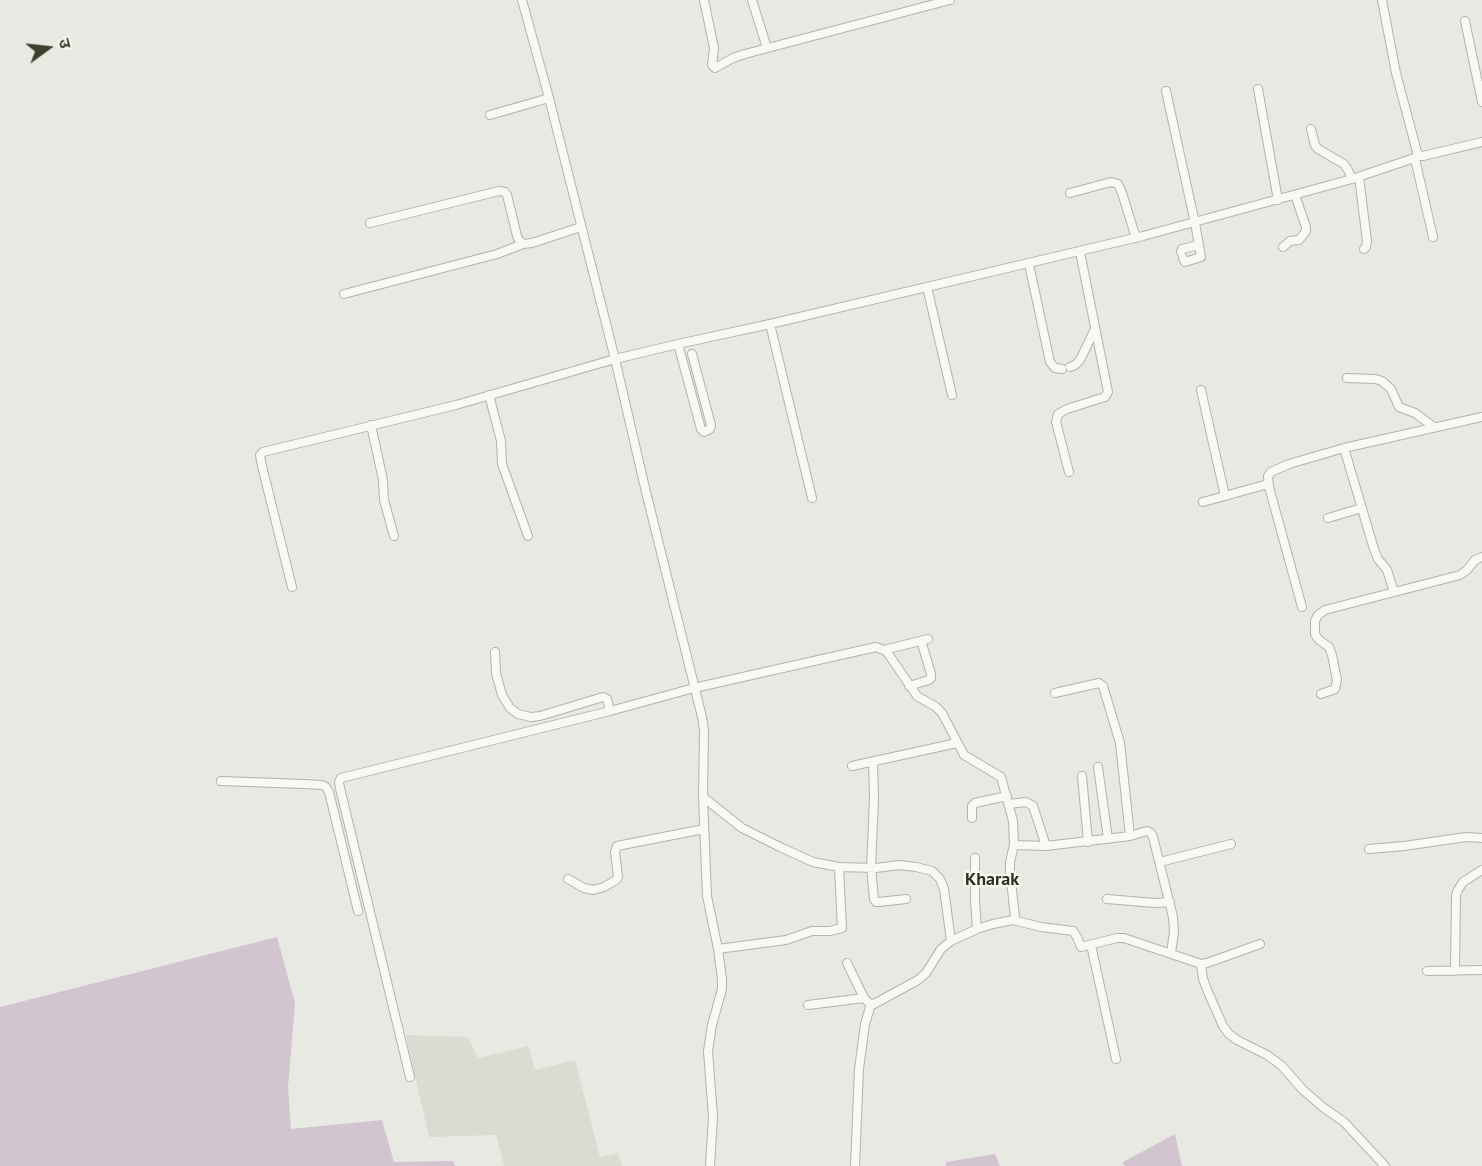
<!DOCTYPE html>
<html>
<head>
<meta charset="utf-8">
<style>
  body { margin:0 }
  #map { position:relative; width:1482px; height:1166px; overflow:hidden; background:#e9e9e3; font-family:"PT Sans","Noto Sans Devanagari",sans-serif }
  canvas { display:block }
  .north { position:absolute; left:18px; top:18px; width:60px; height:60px; -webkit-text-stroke:4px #f7f7f2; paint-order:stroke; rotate:75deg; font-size:16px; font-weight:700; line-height:24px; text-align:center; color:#3e402d }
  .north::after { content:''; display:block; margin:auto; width:21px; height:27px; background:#3e402d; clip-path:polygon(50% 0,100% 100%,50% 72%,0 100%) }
</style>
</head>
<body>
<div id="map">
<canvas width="1482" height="1166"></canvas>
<div class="north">उ</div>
</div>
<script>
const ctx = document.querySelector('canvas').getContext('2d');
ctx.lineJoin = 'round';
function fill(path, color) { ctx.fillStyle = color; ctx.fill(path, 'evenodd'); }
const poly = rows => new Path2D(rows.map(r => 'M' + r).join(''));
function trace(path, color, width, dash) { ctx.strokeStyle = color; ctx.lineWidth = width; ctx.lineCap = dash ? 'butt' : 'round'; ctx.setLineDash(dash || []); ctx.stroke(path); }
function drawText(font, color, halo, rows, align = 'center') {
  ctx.font = font + ' "PT Sans",sans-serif'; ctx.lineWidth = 4.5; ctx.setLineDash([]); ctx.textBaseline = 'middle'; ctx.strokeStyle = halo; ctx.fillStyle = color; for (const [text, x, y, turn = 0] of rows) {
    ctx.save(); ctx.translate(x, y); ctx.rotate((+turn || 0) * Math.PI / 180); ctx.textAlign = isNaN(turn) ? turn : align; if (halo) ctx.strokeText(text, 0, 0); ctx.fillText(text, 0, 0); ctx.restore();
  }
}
const built = poly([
  [406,1035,468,1037,478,1058,529,1046,535,1070,575,1060,600,1157,618,1153,622,1166,504,1166,496,1135,429,1137]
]);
const green = poly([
  [277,937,295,1003,288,1087,291,1129,382,1120,394,1162,453,1161,455,1166,0,1166,0,1007],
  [1175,1134,1182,1166,1124,1166,1123,1162],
  [995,1154,1000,1166,946,1166,946,1162]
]);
const minor = poly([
  [522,0,549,98,615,359,646,492,702,717,704,730,703,797,707,896,718,949,722,979,722,989,712,1025,708,1051,713,1117,710,1166],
  [704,0,714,48,712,65,715,68,733,58,745,54,950,0],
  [752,0,767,48],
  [1382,0,1396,73,1417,152,1420,156,1423,156,1482,142],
  [1465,21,1482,102],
  [1258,89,1278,200],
  [1166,91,1195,223,1201,257,1185,262,1183,258],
  [490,115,549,98],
  [1311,129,1315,145,1318,149,1344,164,1348,170,1352,179],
  [1415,159,1433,237],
  [1359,177,1367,241,1366,247,1364,249],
  [1070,193,1111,182,1118,184,1122,193,1136,238],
  [370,223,499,191,505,192,507,195,517,236,519,240,523,244,532,243,581,227],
  [1283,247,1290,241,1299,240,1306,231,1306,227,1295,195],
  [1181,252,1182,249,1199,245],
  [1029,264,1050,362,1055,368,1062,369],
  [927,287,952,395],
  [344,294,497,254,523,244],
  [770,324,812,498],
  [678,344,701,429,704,432,710,429,711,425,692,354],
  [1070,367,1075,365,1080,360,1095,329],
  [1347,378,1375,379,1382,381,1391,389,1399,407,1415,413,1434,427],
  [1201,390,1225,496],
  [489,395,501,441,502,464,528,536],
  [371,425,383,480,384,500,394,536],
  [1344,448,1374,549,1378,559,1387,570,1394,592],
  [1069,472,1056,422,1058,414,1067,409,1105,397,1108,392,1080,252],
  [1203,502,1268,484],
  [1328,518,1362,508],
  [292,587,262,466,260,455,263,452,456,405,615,359,678,344,770,324,1143,236,1352,179,1420,156],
  [1302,607,1269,487,1268,476,1271,472,1289,464,1344,448,1482,417],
  [884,650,928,639],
  [495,652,496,673,502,695,510,708,518,714,531,717,540,716,603,697,607,699,610,711],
  [909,686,929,680,931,678,931,674,923,647],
  [1321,694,1335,689,1337,680,1332,655,1329,647,1319,640,1315,634,1315,621,1318,615,1325,610,1460,575,1467,570,1475,560,1482,557],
  [873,762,874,799,871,868,874,899,876,902,879,902,906,899],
  [852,766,957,743],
  [1098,767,1108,839],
  [1082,776,1088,842],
  [221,781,304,784,322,785,326,787,329,792,358,911],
  [703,797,742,828,782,848,813,862,839,867,876,868,899,865,916,867,932,871,940,879,944,889,951,941],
  [1009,804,1026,802,1033,806,1046,846],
  [972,818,972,806,975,803,1007,796],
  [1130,836,1147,831,1151,833,1153,837,1173,917,1174,932,1171,953],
  [1014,845,1046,846,1130,836,1120,743,1103,686,1099,683,1055,693],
  [1369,849,1404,846,1466,837,1482,838],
  [975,858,975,901,977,929],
  [1160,862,1231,844],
  [568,879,584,888,593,890,604,887,616,880,618,877,615,852,617,846,704,829],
  [1107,899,1155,903,1170,902],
  [1013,920,1041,927,1073,931,1077,937,1081,947,1117,938,1124,938,1201,964,1207,963,1260,944],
  [1091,945,1116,1059],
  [718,949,786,940,812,931,830,931,842,928,839,867],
  [1201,964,1203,979,1208,992,1223,1026,1229,1034,1237,1040,1267,1055,1282,1066,1303,1090,1324,1108,1344,1122,1385,1166],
  [1427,971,1482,970],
  [1455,971,1456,895,1458,890,1463,882,1482,870],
  [808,1005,864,998],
  [410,1077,340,788,339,782,341,778,610,711,694,688,876,647,884,650,887,652,917,696,936,707,942,713,964,755,1001,777,1013,821,1014,845,1010,862,1010,872,1015,917,1013,920,993,924,977,929,951,941,941,949,926,973,918,980,874,1004,869,1003,864,998,847,963],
  [855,1166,859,1069,865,1024,871,1004]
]);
const neighbourhoodNames = [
  ["Kharak",992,880]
];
fill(built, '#dadbd1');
fill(green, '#d2c5d0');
trace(minor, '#b2b3a9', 10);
trace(minor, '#f8f8f5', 8);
drawText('bold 18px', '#2e311f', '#f7f7f2', neighbourhoodNames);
</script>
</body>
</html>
